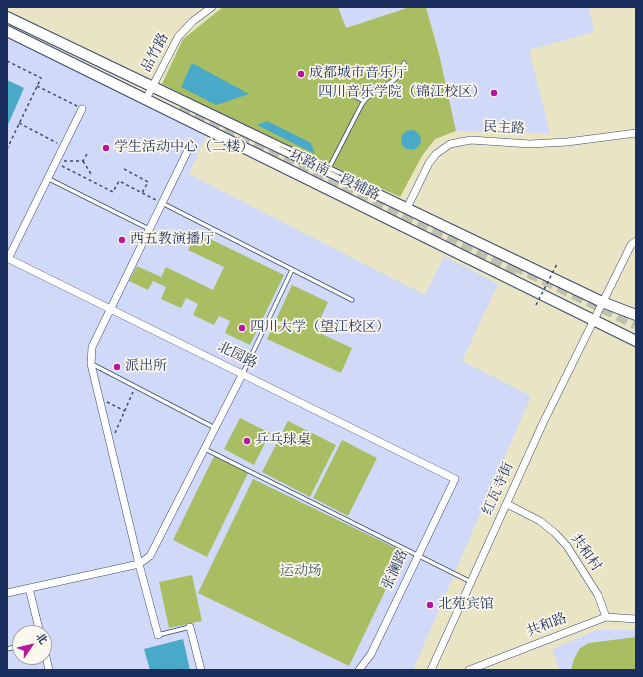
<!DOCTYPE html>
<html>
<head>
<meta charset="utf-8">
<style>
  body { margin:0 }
  #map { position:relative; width:643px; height:677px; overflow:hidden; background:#e9e4c4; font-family:"IM FELL DW Pica","Noto Serif SC",serif }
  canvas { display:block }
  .frame { position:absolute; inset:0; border:8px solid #1b2f5e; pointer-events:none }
  .north { position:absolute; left:12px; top:625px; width:40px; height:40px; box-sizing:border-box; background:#fbf7ec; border:1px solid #a1a7b3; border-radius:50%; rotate:55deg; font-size:11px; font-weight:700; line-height:16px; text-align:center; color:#1b2f5e }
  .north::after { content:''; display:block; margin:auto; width:14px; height:18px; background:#b5179e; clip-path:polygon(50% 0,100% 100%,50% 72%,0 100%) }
</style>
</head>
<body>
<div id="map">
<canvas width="643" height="677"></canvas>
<div class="frame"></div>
<div class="north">北</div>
</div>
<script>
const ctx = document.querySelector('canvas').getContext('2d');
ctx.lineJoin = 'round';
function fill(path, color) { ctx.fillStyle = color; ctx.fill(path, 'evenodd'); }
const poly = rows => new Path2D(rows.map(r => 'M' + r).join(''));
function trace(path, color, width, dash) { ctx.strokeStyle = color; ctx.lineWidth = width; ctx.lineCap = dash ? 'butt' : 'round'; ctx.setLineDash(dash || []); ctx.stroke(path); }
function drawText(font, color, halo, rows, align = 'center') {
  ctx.font = font + ' "IM FELL DW Pica","Noto Serif SC",serif'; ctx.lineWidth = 3.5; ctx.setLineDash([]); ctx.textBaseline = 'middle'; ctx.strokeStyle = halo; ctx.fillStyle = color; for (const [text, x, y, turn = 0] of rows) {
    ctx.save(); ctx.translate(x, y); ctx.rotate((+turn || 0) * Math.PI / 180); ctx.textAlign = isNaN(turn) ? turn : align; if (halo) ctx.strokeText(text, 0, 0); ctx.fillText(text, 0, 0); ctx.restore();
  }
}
const built = poly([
  [338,7,410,7,346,28],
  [426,7,589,7,594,32,529,50,550,133,456,131,439,54],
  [7,34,206,136,189,174,425,295,444,256,498,284,462,361,531,396,413,670,7,670],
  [20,633,44,633,44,657,20,657],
  [597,630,636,630,636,670,560,670,552,649]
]);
const green = poly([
  [223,7,338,7,346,28,410,7,426,7,439,54,456,131,435,139,422,156,400,197,228,118,162,84,183,39],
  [196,232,284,275,250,345,225,333,230,321,219,316,214,325,193,315,198,304,186,298,181,308,161,299,166,287,153,281,148,290,129,281,137,266,161,277,166,267,213,290,224,267,188,250],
  [292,285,328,302,315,331,352,348,341,373,267,339],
  [240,418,270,433,254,465,224,449],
  [288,421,336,445,310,497,262,472],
  [342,440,377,458,348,516,313,498],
  [216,452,250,469,207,557,173,540],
  [253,479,404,552,349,666,198,593],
  [192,575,202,621,169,628,159,582],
  [636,637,636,670,571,670,574,659,580,648,589,643]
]);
const water = poly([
  [192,63,249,94,216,105,181,87],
  [7,80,24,88,7,127],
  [267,121,311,143,315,154,257,125],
  '401 140a10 10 0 1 1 20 0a10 10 0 1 1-20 0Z',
  [183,639,190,670,150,670,144,649]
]);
const primaryTunnel = poly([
  [179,110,520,275],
  [514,265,636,324]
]);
const path = poly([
  [7,61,41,78,7,149],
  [37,86,77,106],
  [19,123,57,143],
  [64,161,83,161,87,154],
  [83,161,91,174],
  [62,166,113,192,119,181,156,200],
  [124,169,148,182,142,193],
  [107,402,125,411],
  [115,433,133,392]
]);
const service = poly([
  [353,95,364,101],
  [328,170,362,104,367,98,394,80,400,74,404,63],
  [49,179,149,229],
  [162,203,352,300],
  [92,364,215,428],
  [243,373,292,270],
  [205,449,471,582],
  [158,635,190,627],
  [7,649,20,646]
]);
const minor = poly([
  [146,99,178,37,193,21,212,7],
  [407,208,429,163,436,154,450,144,471,140,530,144,567,142,636,133],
  [7,258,455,479,371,654,359,670],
  [8,259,82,109],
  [507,504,540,521,555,533,567,546,598,595,606,617],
  [29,588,40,633],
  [7,593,139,564,150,556,243,373],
  [190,627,201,670],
  [158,635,139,564,91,364,92,347,187,152],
  [44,648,49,670],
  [431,670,543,423,631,245,636,241],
  [469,670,606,617,636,619]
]);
const secondary = poly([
  [7,17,602,302,636,315],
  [7,31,636,341]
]);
const pathBridge = poly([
  [536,305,557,264]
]);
const markers = [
  [301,74,4,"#b5179e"],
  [494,93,4,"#b5179e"],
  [106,148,4,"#b5179e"],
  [122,240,4,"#b5179e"],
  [242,328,4,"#b5179e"],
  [117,367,4,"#b5179e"],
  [247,441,4,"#b5179e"],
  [430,605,4,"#b5179e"]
];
const streetNames = [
  ["品竹路",156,53,-62],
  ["民主路",504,129,3],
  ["一环路南一段辅路",328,173,26],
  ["北园路",237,356,26],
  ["红瓦寺街",499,489,-66],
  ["共和村",585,553,55],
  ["张澜路",396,570,-65],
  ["共和路",547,626,-21]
];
const poiNames = [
  ["成都城市音乐厅",309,74],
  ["四川音乐学院（锦江校区）",486,93,"right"],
  ["学生活动中心（二楼）",114,148],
  ["西五教演播厅",130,240],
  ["四川大学（望江校区）",250,328],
  ["派出所",125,367],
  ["乒乓球桌",255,441],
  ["北苑宾馆",438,605]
];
const parkNames = [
  ["运动场",301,572]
];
fill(built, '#d1d9f9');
fill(green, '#a9be63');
fill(water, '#49a9c8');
trace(primaryTunnel, '#c0c0b0', 11, [11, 5.5]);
trace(service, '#3a4a6d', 5);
trace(minor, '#3a4a6d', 8);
trace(secondary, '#3a4a6d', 12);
trace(path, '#3a4a6d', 1.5, [3, 3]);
trace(service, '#fff', 3.5);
trace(minor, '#fff', 7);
trace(secondary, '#fff', 10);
trace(pathBridge, '#3a4a6d', 1.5, [3, 3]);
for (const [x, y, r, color] of markers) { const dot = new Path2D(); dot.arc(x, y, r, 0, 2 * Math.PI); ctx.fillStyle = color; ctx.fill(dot); trace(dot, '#fbf7ec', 1.5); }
drawText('14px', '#1b2f5e', '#fbf7ec', streetNames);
drawText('14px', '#1b2f5e', '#fbf7ec', poiNames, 'left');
drawText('14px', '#465a60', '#fbf7ec', parkNames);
</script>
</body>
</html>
